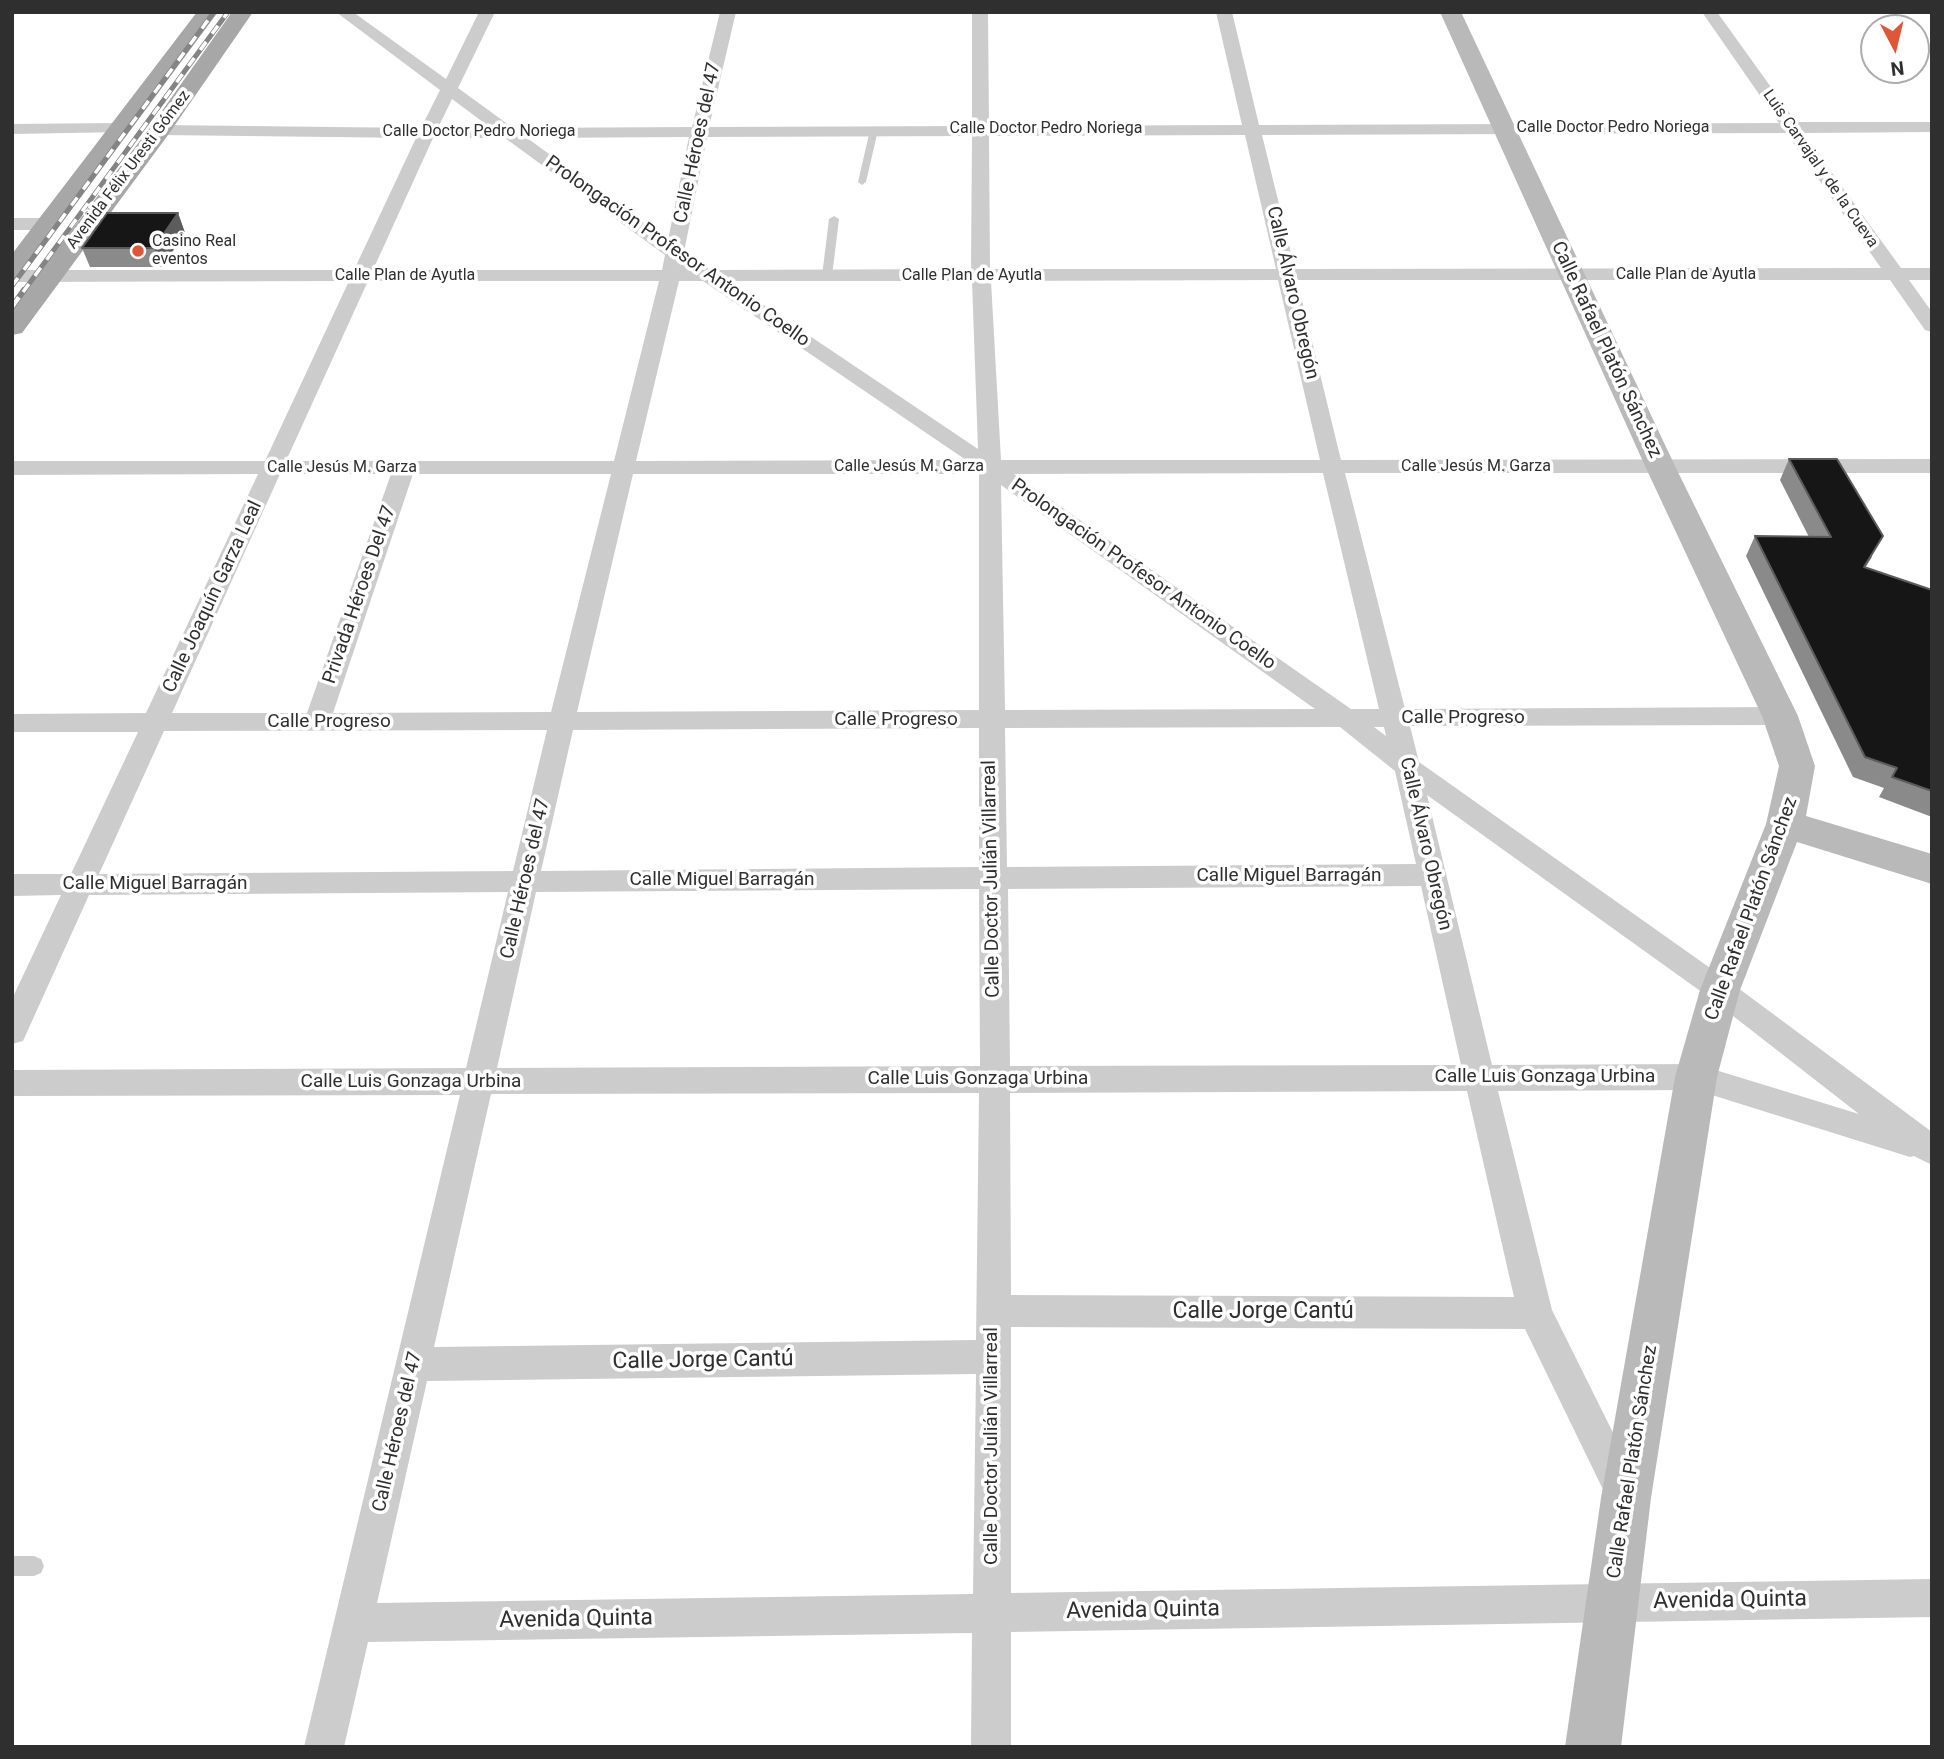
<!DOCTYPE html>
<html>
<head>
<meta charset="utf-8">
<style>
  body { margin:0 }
  #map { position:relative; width:1944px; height:1759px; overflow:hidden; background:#fff; font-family:Roboto,sans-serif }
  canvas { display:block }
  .frame { position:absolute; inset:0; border:14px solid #2f2f2f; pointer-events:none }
  .north { position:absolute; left:1860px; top:14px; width:70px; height:70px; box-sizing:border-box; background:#fff; border:2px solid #acacac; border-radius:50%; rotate:173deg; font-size:19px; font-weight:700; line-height:28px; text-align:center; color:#2f2f2f }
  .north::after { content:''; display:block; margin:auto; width:24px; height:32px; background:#df5737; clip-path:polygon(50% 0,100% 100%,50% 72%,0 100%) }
</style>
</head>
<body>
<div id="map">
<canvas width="1944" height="1759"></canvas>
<div class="frame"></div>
<div class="north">N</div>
</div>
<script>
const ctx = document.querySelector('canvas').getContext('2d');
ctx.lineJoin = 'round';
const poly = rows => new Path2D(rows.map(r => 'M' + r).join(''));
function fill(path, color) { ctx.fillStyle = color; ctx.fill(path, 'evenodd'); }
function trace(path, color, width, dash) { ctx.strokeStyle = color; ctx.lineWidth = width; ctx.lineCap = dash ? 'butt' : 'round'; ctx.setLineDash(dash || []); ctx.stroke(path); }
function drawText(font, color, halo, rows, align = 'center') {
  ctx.font = font + ' Roboto,sans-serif'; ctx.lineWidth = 7; ctx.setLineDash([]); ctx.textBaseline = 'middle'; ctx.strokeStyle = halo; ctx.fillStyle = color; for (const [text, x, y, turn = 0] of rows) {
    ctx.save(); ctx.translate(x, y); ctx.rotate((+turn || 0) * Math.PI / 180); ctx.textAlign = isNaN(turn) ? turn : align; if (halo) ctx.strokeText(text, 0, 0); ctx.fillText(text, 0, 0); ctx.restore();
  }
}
const lane = poly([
  [874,127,878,130,866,182,862,185,858,182,870,130,874,127],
  [834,216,839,219,832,276,827,279,822,276,829,219,834,216],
  [12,1556,34,1556,41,1559,44,1566,41,1573,34,1576,12,1576,12,1556]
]);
const street = poly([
  [336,12,353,12,446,79,479,12,495,12,458,88,513,128,692,127,720,12,736,12,709,127,972,126,972,12,988,12,989,126,1242,125,1216,12,1232,12,1259,125,1779,123,1702,12,1717,12,1796,122,1932,122,1932,132,1803,133,1901,268,1932,268,1932,280,1909,280,1932,312,1932,332,1925,330,1890,280,1297,280,1341,460,1932,459,1932,473,1345,473,1405,709,1780,707,1789,710,1793,716,1789,722,1780,725,1410,726,1419,762,1730,982,1932,1132,1932,1165,1914,1156,1910,1157,1696,1090,1498,1091,1552,1310,1644,1495,1638,1508,1625,1514,1612,1508,1525,1329,1011,1327,1011,1593,1932,1579,1932,1617,1011,1632,1011,1747,971,1747,972,1633,368,1642,344,1747,304,1747,460,1095,12,1096,12,1070,466,1068,508,892,89,895,23,1041,12,1044,12,999,61,895,12,896,12,874,71,874,138,732,12,732,12,714,146,713,258,474,12,475,12,461,265,461,349,281,12,282,12,270,354,270,416,138,160,135,151,130,160,125,421,128,440,90,336,12],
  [452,99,491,128,438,128,452,99],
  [1786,133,1881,268,1295,269,1262,135,1786,133],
  [1245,135,1276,269,990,269,989,136,1245,135],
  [972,136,971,269,711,270,684,252,707,137,972,136],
  [689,137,668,240,527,138,689,137],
  [433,138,505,138,665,255,662,270,373,270,433,138],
  [1278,280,1320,460,1001,460,991,281,1278,280],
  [368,281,659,281,614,461,286,461,368,281],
  [679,281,703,281,966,460,636,461,679,281],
  [728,281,972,281,978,449,728,281],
  [1323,473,1379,709,1351,709,1014,474,1323,473],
  [280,474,391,474,307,713,172,713,280,474],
  [413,474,611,474,551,712,333,713,413,474],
  [633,474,979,474,979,710,577,712,633,474],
  [1001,485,1315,709,1005,710,1001,485],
  [1340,727,1395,771,1416,864,1007,867,1005,728,1340,727],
  [1374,727,1384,727,1386,736,1374,727],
  [979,728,979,867,541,871,573,730,979,728],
  [547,730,513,871,99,874,164,731,547,730],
  [1427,795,1710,998,1859,1114,1696,1064,1492,1065,1427,795],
  [1421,886,1461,1065,1010,1066,1008,889,1421,886],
  [979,889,980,1066,497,1068,536,892,979,889],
  [1467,1091,1514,1297,1011,1295,1010,1093,1467,1091],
  [979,1093,976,1340,434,1347,491,1094,979,1093],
  [976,1374,973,1594,377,1603,427,1381,976,1374],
  [118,123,126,128,124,132,12,134,12,124,118,123],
  [12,218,48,218,57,224,48,230,12,230,12,218]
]);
const secondary = poly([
  [1440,12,1461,12,1675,466,1798,716,1815,766,1806,816,1932,854,1932,884,1797,842,1740,990,1717,1077,1651,1498,1621,1747,1565,1747,1601,1498,1675,1077,1700,990,1766,824,1779,766,1762,716,1645,466,1440,12]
]);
const primary = poly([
  [197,12,218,12,21,278,12,280,12,254,197,12],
  [232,12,253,12,168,135,22,333,12,335,12,308,152,125,232,12]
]);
const railFar1 = poly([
  [12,286,214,12],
  [23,292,228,12]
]);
const rail = poly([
  [12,307,24,290]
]);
const wall = poly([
  [178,213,185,233,162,267,90,267,82,248],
  [1789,459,1872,557,1865,568,1932,590,1932,817,1879,797,1884,788,1853,777,1746,556,1755,536,1809,537,1780,480]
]);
const shadedWall = poly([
  [178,213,185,233,162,267,154,248]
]);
const building = poly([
  [107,213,178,213,154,248,82,248,107,213],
  [1789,459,1837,459,1883,536,1864,567,1932,590,1932,791,1892,777,1897,768,1865,757,1755,536,1831,537,1789,459]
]);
const markers = [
  [138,251,7,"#df5737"]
];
const farStreetnames = [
  ["Calle Doctor Pedro Noriega",1613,128],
  ["Calle Doctor Pedro Noriega",1046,129],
  ["Calle Doctor Pedro Noriega",479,132],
  ["Luis Carvajal y de la Cueva",1820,169,55],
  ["Avenida Félix Uresti Gómez",129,170,-53],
  ["Calle Plan de Ayutla",1686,275],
  ["Calle Plan de Ayutla",405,276],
  ["Calle Plan de Ayutla",972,276],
  ["Calle Jesús M. Garza",909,467],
  ["Calle Jesús M. Garza",1476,467],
  ["Calle Jesús M. Garza",342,468]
];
const farPoinames = [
  ["Casino Real",152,242],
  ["eventos",152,260]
];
const streetNames = [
  ["Calle Héroes del 47",698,143,-78],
  ["Prolongación Profesor Antonio Coello",677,252,35],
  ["Calle Álvaro Obregón",1292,293,77],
  ["Calle Rafael Platón Sánchez",1606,350,65],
  ["Prolongación Profesor Antonio Coello",1143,575,35],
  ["Privada Héroes Del 47",360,595,-71],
  ["Calle Joaquín Garza Leal",213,597,-65],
  ["Calle Progreso",1463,718],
  ["Calle Progreso",896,720],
  ["Calle Progreso",329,722],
  ["Calle Álvaro Obregón",1425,844,77],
  ["Calle Miguel Barragán",1289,876],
  ["Calle Héroes del 47",526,879,-77],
  ["Calle Doctor Julián Villarreal",992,879,-91],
  ["Calle Miguel Barragán",722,880],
  ["Calle Miguel Barragán",155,884],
  ["Calle Rafael Platón Sánchez",1752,909,-70],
  ["Calle Luis Gonzaga Urbina",1545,1077],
  ["Calle Luis Gonzaga Urbina",978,1079],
  ["Calle Luis Gonzaga Urbina",411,1082],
  ["Calle Héroes del 47",398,1432,-77],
  ["Calle Doctor Julián Villarreal",992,1446,-90],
  ["Calle Rafael Platón Sánchez",1633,1462,-81]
];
const nearStreetnames = [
  ["Calle Jorge Cantú",1263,1312],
  ["Calle Jorge Cantú",703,1361,-1],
  ["Avenida Quinta",1730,1601,-1],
  ["Avenida Quinta",1143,1611,-1],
  ["Avenida Quinta",576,1620,-1]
];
fill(lane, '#ccc');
fill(street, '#ccc');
fill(secondary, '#b9b9b9');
fill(primary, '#a7a7a7');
trace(railFar1, '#848484', 5);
trace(rail, '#848484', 6);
trace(railFar1, '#fff', 3.5, [10]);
trace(rail, '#fff', 4.5, [12]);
fill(wall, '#8a8a8a');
fill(shadedWall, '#5c5c5c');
fill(building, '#161616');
trace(building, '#5c5c5c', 2);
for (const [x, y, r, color] of markers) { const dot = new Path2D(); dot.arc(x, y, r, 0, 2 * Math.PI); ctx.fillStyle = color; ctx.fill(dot); trace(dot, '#fff', 2.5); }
drawText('16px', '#2f2f2f', '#fff', farStreetnames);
drawText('16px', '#2f2f2f', '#fff', farPoinames, 'left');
drawText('19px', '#2f2f2f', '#fff', streetNames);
drawText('23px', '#2f2f2f', '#fff', nearStreetnames);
</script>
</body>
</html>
